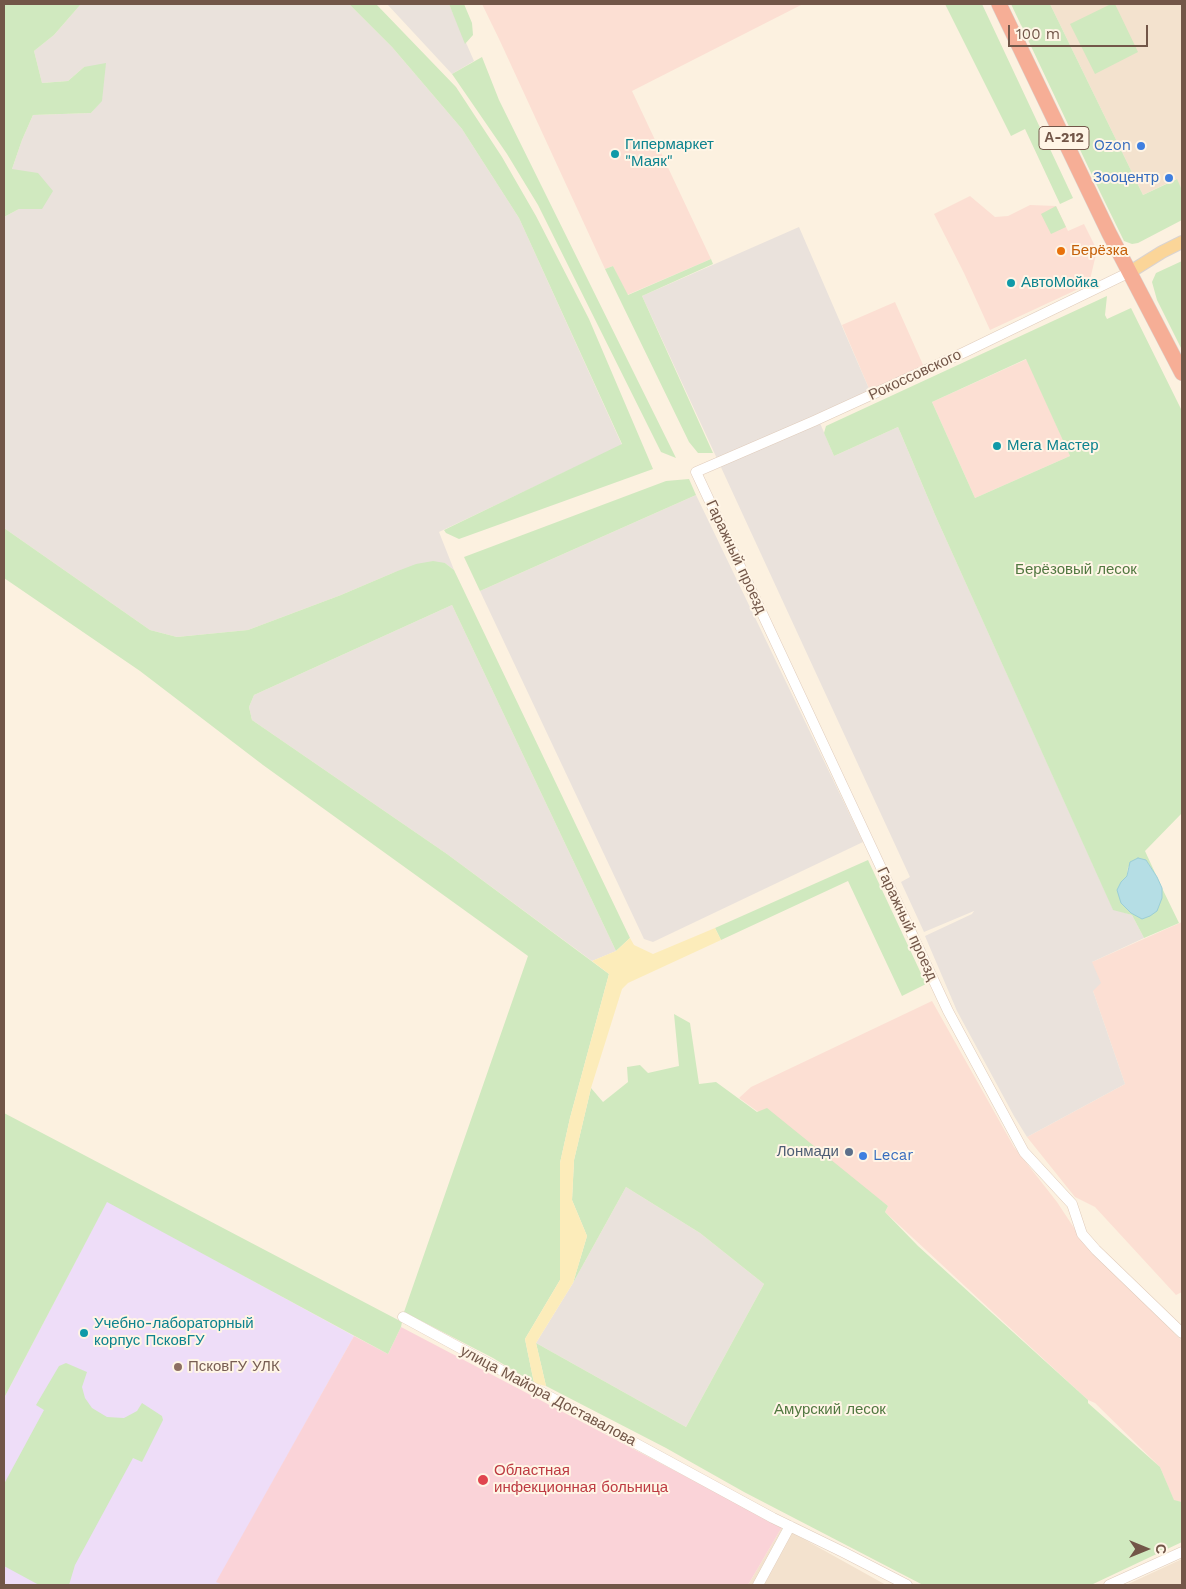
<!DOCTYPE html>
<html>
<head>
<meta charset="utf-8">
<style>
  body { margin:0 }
  #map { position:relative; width:1186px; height:1589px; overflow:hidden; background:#fcf1e0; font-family:"Work Sans",sans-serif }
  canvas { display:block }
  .frame { position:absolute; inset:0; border:5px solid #725648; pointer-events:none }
  .north { position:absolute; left:1121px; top:1524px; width:50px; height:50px; -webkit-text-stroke:4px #fff5e6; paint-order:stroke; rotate:90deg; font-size:14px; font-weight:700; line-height:20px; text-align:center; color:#725648 }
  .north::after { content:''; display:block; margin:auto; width:18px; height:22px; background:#725648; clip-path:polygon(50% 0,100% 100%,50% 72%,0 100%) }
  .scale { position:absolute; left:1008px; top:25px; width:140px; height:22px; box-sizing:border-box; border:2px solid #725648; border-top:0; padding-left:6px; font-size:15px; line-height:18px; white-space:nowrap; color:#725648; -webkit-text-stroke:4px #fff5e6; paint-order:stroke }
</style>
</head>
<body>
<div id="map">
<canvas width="1186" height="1589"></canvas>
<div class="frame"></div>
<div class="north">С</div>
<div class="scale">100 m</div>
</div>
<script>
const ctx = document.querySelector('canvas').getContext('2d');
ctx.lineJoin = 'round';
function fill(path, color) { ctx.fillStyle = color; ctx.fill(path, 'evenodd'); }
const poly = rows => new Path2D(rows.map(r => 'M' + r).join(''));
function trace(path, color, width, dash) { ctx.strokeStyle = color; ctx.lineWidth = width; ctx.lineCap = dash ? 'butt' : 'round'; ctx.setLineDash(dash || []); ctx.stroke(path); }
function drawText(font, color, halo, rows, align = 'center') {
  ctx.font = font + ' "Work Sans",sans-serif'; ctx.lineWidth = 4; ctx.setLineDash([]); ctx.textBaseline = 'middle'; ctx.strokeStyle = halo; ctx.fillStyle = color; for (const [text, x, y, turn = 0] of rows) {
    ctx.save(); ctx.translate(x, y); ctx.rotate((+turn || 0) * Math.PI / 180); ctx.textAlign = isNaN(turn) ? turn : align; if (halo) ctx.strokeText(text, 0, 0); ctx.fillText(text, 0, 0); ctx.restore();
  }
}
const residential = poly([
  [1050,4,1182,4,1182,190,1176,179,1143,195],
  [782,1527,886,1585,748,1585],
  [1182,1559,1182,1585,1126,1585]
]);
const commercial = poly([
  [482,4,803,4,632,91,711,259,627,295,613,266,605,269,500,41],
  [970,196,995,217,1008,216,1030,205,1056,206,1068,231,1084,224,1097,250,1089,284,990,330,964,273,934,214],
  [895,302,924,367,870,391,842,325],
  [1027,359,1070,456,975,498,932,402],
  [1182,922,1182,1292,1176,1295,1095,1207,1075,1197,1027,1137,1125,1084,1093,991,1092,962],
  [932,1001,1014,1147,1057,1202,1080,1237,1100,1259,1182,1341,1182,1502,1174,1501,1160,1467,1095,1403,1088,1400,1064,1378,885,1212,888,1206,739,1098,751,1087]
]);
const industrial = poly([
  [81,4,349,4,392,47,462,129,519,218,622,445,439,532,454,570,445,563,395,572,341,595,248,630,177,637,150,630,4,528,4,217,19,209,42,208,12,169,22,140,33,115,91,113,102,100,84,67,68,81,42,83,34,51,54,35],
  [387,4,449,4,474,61,452,74],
  [799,227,870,391,817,416,834,456,898,427,936,517,1113,909,1132,915,1144,938,1092,962,1101,983,1093,991,1125,1084,1027,1137,1014,1116,957,1011,925,936,972,914,974,911,924,932,901,882,910,877,642,296],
  [696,495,863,842,653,942,644,939,480,591],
  [452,605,616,951,592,961,447,854,252,720,249,707,254,695],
  [626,1187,700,1233,764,1284,686,1427,536,1343,573,1283]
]);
const education = poly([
  [107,1201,354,1336,217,1582,223,1585,4,1585,4,1398]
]);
const medical = poly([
  [401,1327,782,1527,748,1585,223,1585,216,1582,354,1336,388,1354]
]);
const green = poly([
  [4,4,81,4,54,35,34,51,42,83,68,81,84,67,106,63,102,101,91,113,33,115,22,140,12,169,38,173,53,191,42,209,19,209,4,217],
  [349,4,376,4,456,87,502,157,536,216,589,319,653,469,459,539,446,533,444,530,622,444,519,218,462,129,392,47],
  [449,4,464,4,472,23,473,35,465,44],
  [945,4,982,4,1073,198,1060,204,1025,129,1011,136],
  [1011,4,1050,4,1143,195,1177,179,1182,190,1182,220,1138,243,1132,244,1124,241,1101,194],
  [1111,4,1115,4,1138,52,1095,74,1070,24],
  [482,57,499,100,676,458,661,452,538,205,507,154,452,74],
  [1056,206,1066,227,1051,234,1041,214],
  [711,259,713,264,642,296,713,453,698,453,689,442,605,269,613,266,628,295],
  [1182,261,1182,350,1157,300,1152,282,1156,273],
  [1107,296,1105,315,1107,319,1131,308,1182,411,1182,813,1145,851,1157,877,1146,860,1128,867,1127,876,1121,882,1162,898,1162,888,1179,923,1144,938,1132,915,1113,910,936,517,898,427,834,456,824,433,826,426],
  [1026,359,1070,456,975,498,932,402],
  [689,479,696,495,480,591,464,557,666,481],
  [4,528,150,630,177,637,248,630,341,595,395,572,416,564,433,561,445,563,454,570,630,938,616,951,452,605,254,695,249,707,252,720,447,854,609,974,570,1118,560,1163,560,1280,525,1339,534,1383,493,1358,404,1312,528,956,263,765,140,671,4,578],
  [868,860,926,984,902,996,848,881,721,940,715,928],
  [674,1014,690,1023,699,1084,716,1082,757,1112,767,1108,888,1206,885,1212,918,1246,1088,1400,1088,1403,1160,1467,1174,1500,1182,1502,1182,1542,1091,1585,923,1585,744,1492,666,1448,546,1386,536,1343,686,1427,764,1284,700,1233,626,1187,573,1283,587,1236,572,1200,574,1160,591,1088,603,1102,628,1082,627,1067,640,1065,648,1073,679,1066],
  [4,1113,402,1322,401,1327,388,1354,107,1202,4,1398],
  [66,1363,87,1372,82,1387,85,1398,92,1408,107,1417,124,1418,137,1411,142,1403,162,1416,163,1420,142,1462,133,1458,75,1565,69,1585,39,1585,4,1566,4,1484,44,1410,36,1405,59,1366]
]);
const sand = poly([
  [715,928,721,940,628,983,622,989,591,1088,574,1160,572,1200,587,1236,573,1283,536,1343,546,1386,534,1383,525,1339,560,1280,560,1163,570,1118,609,974,592,961,616,951,630,938,634,945,653,954]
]);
const water = poly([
  [1138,858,1146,860,1157,877,1162,888,1162,898,1157,911,1150,916,1142,919,1131,913,1121,903,1117,890,1121,882,1127,876,1130,862,1138,858]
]);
const minor = poly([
  [1130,272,965,352,814,421,696,472,948,1011,1024,1152,1072,1204,1082,1234,1096,1250,1182,1333],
  [403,1317,773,1518,843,1552,907,1585],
  [758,1585,790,1526],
  [1109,1585,1182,1552]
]);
const major = poly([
  [1130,272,1162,252,1182,242]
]);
const highway = poly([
  [999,4,1109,233,1182,373]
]);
const markers = [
  [1141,146,5,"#3f7fe0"],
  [615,154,5,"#0f9aa8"],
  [1169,178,5,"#3f7fe0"],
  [1061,251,5,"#e8710a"],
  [1011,283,5,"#0f9aa8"],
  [997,446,5,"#0f9aa8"],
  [849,1152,5,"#5c6f8a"],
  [863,1156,5,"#3f7fe0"],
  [84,1333,5,"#0f9aa8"],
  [178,1367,5,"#8d6e63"],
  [483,1480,6,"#e0444e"]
];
const shields = [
  [1064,138,50]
];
const shieldNames = [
  ["А-212",1064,138]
];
const cultureNames = [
  ["Гипермаркет",625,145],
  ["\"Маяк\"",625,162],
  ["АвтоМойка",1021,283],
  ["Мега Мастер",1007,446],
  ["Учебно-лабораторный",94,1324],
  ["корпус ПсковГУ",94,1341]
];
const shopNames = [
  ["Ozon",1131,146],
  ["Зооцентр",1159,178],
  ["Lecar",873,1156,"left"]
];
const foodNames = [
  ["Берёзка",1071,251]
];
const streetNames = [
  ["Рокоссовского",915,375,-25],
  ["Гаражный проезд",736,557,65],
  ["Гаражный проезд",907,924,65],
  ["улица Майора Доставалова",548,1396,28]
];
const parkNames = [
  ["Берёзовый лесок",1076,570],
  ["Амурский лесок",830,1410]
];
const serviceNames = [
  ["Лонмади",839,1152]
];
const educationNames = [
  ["ПсковГУ УЛК",188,1367]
];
const healthNames = [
  ["Областная",494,1471],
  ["инфекционная больница",494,1488]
];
fill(residential, '#f3e2ce');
fill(commercial, '#fcdfd3');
fill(industrial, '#eae2dc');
fill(education, '#eeddf8');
fill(medical, '#fad3d8');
fill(green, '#d0e9bf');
fill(sand, '#fcecba');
fill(water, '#b5dee5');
trace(water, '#9bced6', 1);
trace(minor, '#e0ccbc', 11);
trace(major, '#dad3cf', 14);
trace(highway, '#dad3cf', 16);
trace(minor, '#fff', 10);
trace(major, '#fbd598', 12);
trace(highway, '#f6ae96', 15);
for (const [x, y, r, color] of markers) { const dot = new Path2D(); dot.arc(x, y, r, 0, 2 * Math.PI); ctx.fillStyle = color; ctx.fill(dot); trace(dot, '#fff5e6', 2); }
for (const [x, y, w] of shields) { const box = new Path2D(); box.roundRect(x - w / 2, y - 11.5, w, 23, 4); ctx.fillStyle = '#fff5e6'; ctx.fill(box); trace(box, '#725648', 1); }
drawText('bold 14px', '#725648', null, shieldNames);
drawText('15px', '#0d838f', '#fff5e6', cultureNames, 'left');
drawText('15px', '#366cbe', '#fff5e6', shopNames, 'right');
drawText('15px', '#c56008', '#fff5e6', foodNames, 'left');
drawText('15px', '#725648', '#fff5e6', streetNames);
drawText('15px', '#517840', '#fff5e6', parkNames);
drawText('15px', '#4e5e75', '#fff5e6', serviceNames, 'right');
drawText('15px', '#785e54', '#fff5e6', educationNames, 'left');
drawText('15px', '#be3a42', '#fff5e6', healthNames, 'left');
</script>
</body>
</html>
